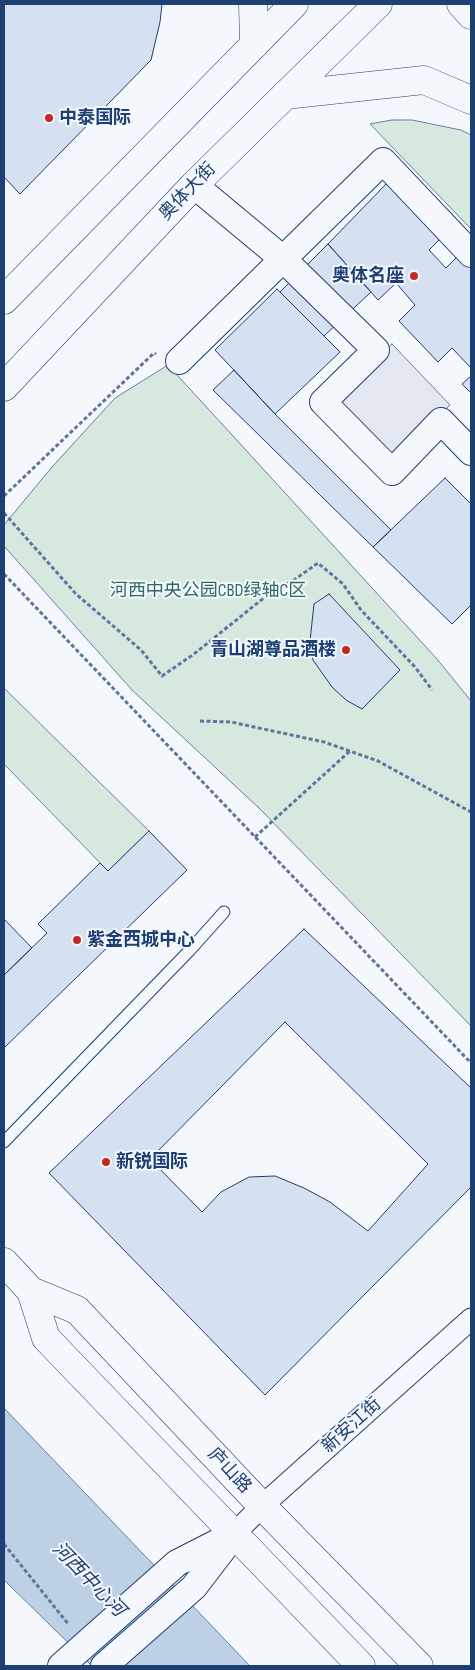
<!DOCTYPE html>
<html>
<head>
<meta charset="utf-8">
<style>
  body { margin:0 }
  #map { position:relative; width:475px; height:1670px; overflow:hidden; background:#f4f7fb; font-family:"Sofia Sans Condensed",sans-serif }
  canvas { display:block }
  .frame { position:absolute; inset:0; border:5px solid #1d3f73; pointer-events:none }
</style>
</head>
<body>
<div id="map">
<canvas width="475" height="1670"></canvas>
<div class="frame"></div>
</div>
<script>
const ctx = document.querySelector('canvas').getContext('2d');
ctx.lineJoin = 'round';
function fill(path, color) { ctx.fillStyle = color; ctx.fill(path, 'evenodd'); }
const poly = rows => new Path2D(rows.map(r => 'M' + r).join(''));
function trace(path, color, width, dash) { ctx.strokeStyle = color; ctx.lineWidth = width; ctx.lineCap = dash ? 'butt' : 'round'; ctx.setLineDash(dash || []); ctx.stroke(path); }
function drawText(font, color, halo, rows, align = 'center') {
  ctx.font = font + ' "Sofia Sans Condensed","Noto Sans SC",sans-serif'; ctx.lineWidth = 4; ctx.setLineDash([]); ctx.textBaseline = 'middle'; ctx.strokeStyle = halo; ctx.fillStyle = color; for (const [text, x, y, turn = 0] of rows) {
    ctx.save(); ctx.translate(x, y); ctx.rotate((+turn || 0) * Math.PI / 180); ctx.textAlign = isNaN(turn) ? turn : align; if (halo) ctx.strokeText(text, 0, 0); ctx.fillText(text, 0, 0); ctx.restore();
  }
}
const green = poly([
  [392,120,412,120,461,130,471,135,471,229,370,124,392,120],
  [168,365,437,659,471,701,471,1026,260,809,132,690,4,546,4,525,52,467,115,398,168,365],
  [4,688,149,831,108,871,4,764,4,688]
]);
const parking = poly([
  [392,344,450,405,391,463,332,402,392,344]
]);
const water = poly([
  [4,1408,250,1666,92,1666,4,1580,4,1408]
]);
const building = poly([
  [4,4,162,4,160,22,151,60,20,194,4,177,4,4],
  [389,181,442,237,429,250,446,268,459,255,471,268,471,368,452,348,438,362,399,321,415,305,396,283,378,300,328,244,389,181],
  [328,244,371,292,324,336,280,292,328,244],
  [277,289,340,352,275,414,215,350,277,289],
  [234,370,275,414,391,530,373,547,213,390,234,370],
  [471,376,471,393,462,384,471,376],
  [445,478,471,504,471,605,452,624,373,547,445,478],
  [329,594,400,670,362,709,346,700,332,687,313,660,310,641,314,604,329,594],
  [149,831,187,870,4,1048,4,975,47,933,38,924,100,863,108,871,149,831],
  [4,919,32,948,4,975,4,919],
  [304,929,471,1088,471,1187,265,1395,49,1173,304,929],
  [285,1022,428,1164,368,1231,330,1202,304,1188,275,1176,249,1177,221,1192,202,1212,150,1159,285,1022]
]);
const path = poly([
  [4,496,154,353,156,354],
  [4,513,76,594,141,650,162,676,194,654,265,597,294,580,318,563,343,584,361,610,415,667,432,690],
  [4,574,471,1063],
  [200,721,231,722,324,742,378,761,471,812],
  [255,837,350,751],
  [4,1544,69,1625]
]);
const service = poly([
  [4,1142,190,950,224,912]
]);
const minor = poly([
  [234,1534,262,1506,471,1319]
]);
const tertiary = poly([
  [194,185,283,259,376,350,323,402,392,472,441,421,471,452],
  [179,361,383,161,471,254],
  [61,1666,177,1563,234,1534],
  [104,1666,194,1587,230,1540]
]);
const secondary = poly([
  [253,4,254,45],
  [285,95,424,80,471,100],
  [4,300,294,4],
  [4,387,194,185,378,4],
  [4,1262,31,1291,77,1310,262,1506,419,1666],
  [31,1291,46,1338,361,1666]
]);
const primary = poly([
  [461,4,471,15]
]);
const markers = [
  [49,118,5,"#c62828"],
  [414,276,5,"#c62828"],
  [346,650,5,"#c62828"],
  [77,940,5,"#c62828"],
  [106,1162,5,"#c62828"]
];
const poiNames = [
  ["中泰国际",59,118],
  ["奥体名座",404,276,"right"],
  ["青山湖尊品酒楼",336,650,"right"],
  ["紫金西城中心",87,940],
  ["新锐国际",116,1162]
];
const streetNames = [
  ["奥体大街",188,192,-46],
  ["新安江街",352,1426,-42],
  ["庐山路",229,1471,47]
];
const parkNames = [
  ["河西中央公园CBD绿轴C区",208,591]
];
const waterNames = [
  ["河西中心河",88,1580,46]
];
fill(green, '#d7e8df');
trace(green, '#687fa3', 1);
fill(parking, '#e3e8f0');
trace(parking, '#687fa3', 1);
fill(water, '#bed0e5');
trace(water, '#687fa3', 1);
fill(building, '#d5e0f0');
trace(building, '#1d3f73', 1);
trace(service, '#1d3f73', 13);
trace(minor, '#1d3f73', 23);
trace(tertiary, '#1d3f73', 28);
trace(secondary, '#1d3f73', 29);
trace(primary, '#1d3f73', 29);
trace(path, '#5e769c', 3, [4, 2.5]);
trace(service, '#f4f7fb', 11);
trace(minor, '#f4f7fb', 21);
trace(tertiary, '#f4f7fb', 26);
trace(secondary, '#f4f7fb', 28);
trace(primary, '#f4f7fb', 28);
for (const [x, y, r, color] of markers) { const dot = new Path2D(); dot.arc(x, y, r, 0, 2 * Math.PI); ctx.fillStyle = color; ctx.fill(dot); trace(dot, '#f4f7fb', 2); }
drawText('bold 18px', '#1d3f73', '#f4f7fb', poiNames, 'left');
drawText('18px', '#1d3f73', '#f4f7fb', streetNames);
drawText('18px', '#2c6c60', '#f4f7fb', parkNames);
drawText('italic 19px', '#1d3f73', '#f4f7fb', waterNames);
</script>
</body>
</html>
